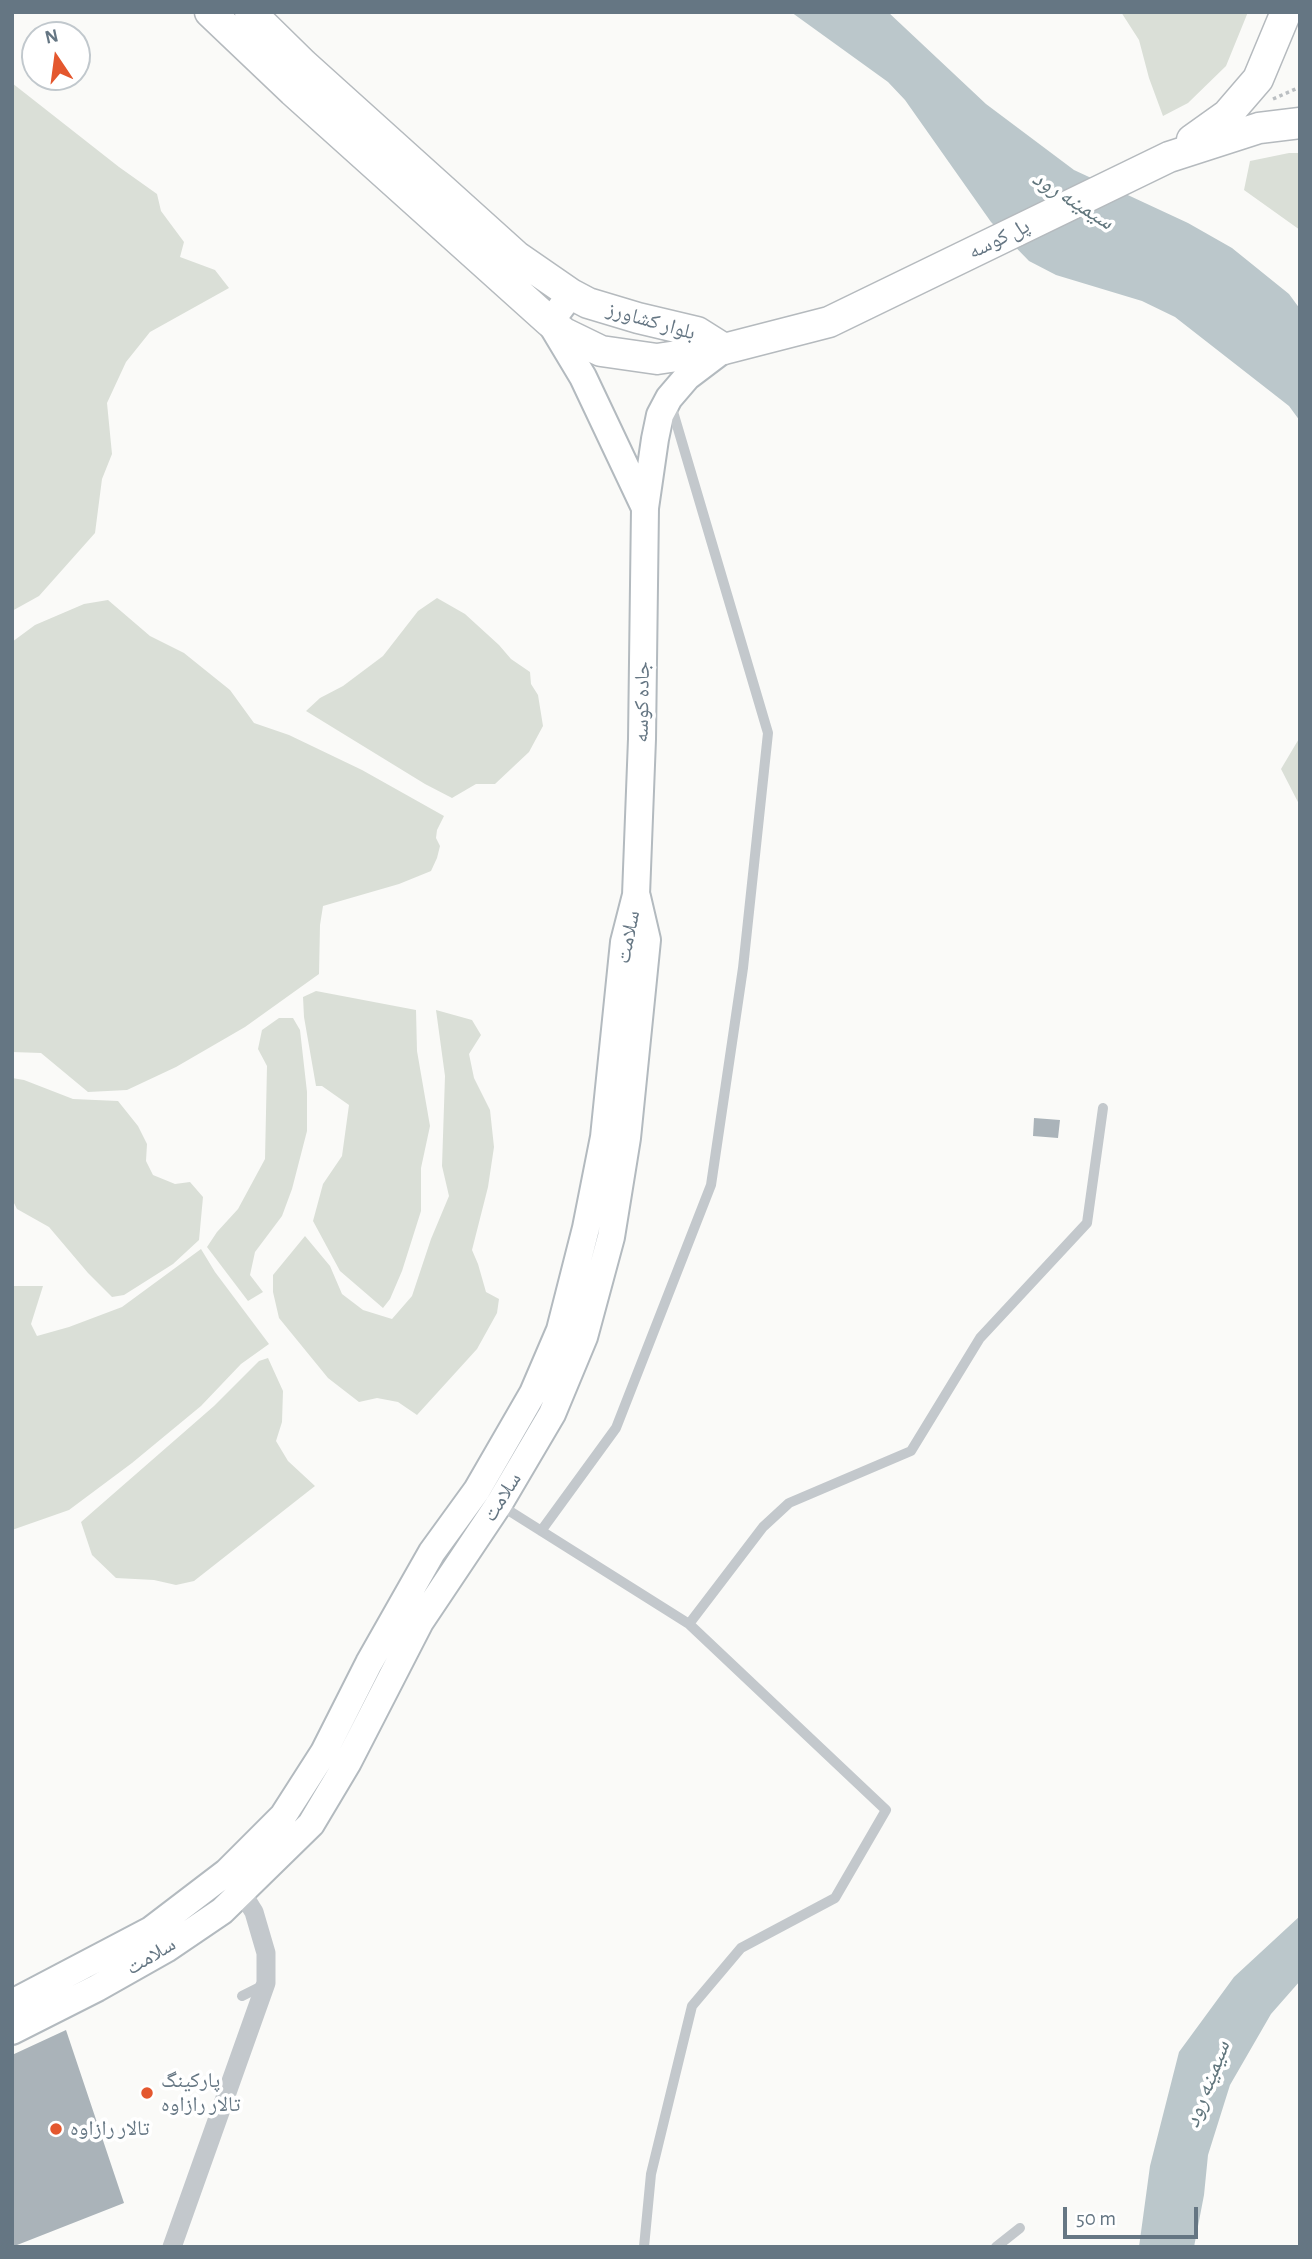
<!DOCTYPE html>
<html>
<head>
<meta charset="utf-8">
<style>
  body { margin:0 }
  #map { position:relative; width:1312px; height:2259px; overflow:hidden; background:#fafaf8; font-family:"Alegreya Sans",sans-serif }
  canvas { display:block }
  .frame { position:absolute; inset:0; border:14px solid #657683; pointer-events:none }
  .north { position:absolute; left:21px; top:21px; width:70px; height:70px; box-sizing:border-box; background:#fff; border:2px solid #c1c8cd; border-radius:50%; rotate:347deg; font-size:19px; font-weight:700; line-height:28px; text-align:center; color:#657683 }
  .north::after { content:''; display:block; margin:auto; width:24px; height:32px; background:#e4572e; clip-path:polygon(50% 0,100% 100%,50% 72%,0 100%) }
  .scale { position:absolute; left:1063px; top:2207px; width:135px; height:32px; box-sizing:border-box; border:4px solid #657683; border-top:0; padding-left:9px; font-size:21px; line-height:24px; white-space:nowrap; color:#657683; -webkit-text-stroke:5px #fff; paint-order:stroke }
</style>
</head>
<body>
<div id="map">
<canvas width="1312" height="2259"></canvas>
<div class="frame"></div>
<div class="north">N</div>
<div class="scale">50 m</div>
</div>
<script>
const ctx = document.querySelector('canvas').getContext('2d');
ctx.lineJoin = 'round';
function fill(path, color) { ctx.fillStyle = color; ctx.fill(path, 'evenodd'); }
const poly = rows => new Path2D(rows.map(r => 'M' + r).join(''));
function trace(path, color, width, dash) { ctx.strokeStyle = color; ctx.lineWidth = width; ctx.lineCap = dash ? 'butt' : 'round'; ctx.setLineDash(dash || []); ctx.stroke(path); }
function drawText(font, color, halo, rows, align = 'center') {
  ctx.font = font + ' "Alegreya Sans","Noto Naskh Arabic",sans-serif'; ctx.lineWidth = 7; ctx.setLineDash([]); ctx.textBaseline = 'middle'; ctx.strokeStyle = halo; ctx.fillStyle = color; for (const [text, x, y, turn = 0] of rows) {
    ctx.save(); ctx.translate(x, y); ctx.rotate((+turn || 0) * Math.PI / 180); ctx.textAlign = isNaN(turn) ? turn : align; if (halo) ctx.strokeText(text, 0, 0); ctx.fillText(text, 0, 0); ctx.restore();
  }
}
const green = poly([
  [1121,12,1248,12,1226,66,1188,103,1163,116,1149,78,1139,40],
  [12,83,119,167,157,194,161,211,184,242,180,257,215,270,229,288,150,332,126,362,107,403,112,454,102,479,95,533,39,596,12,611],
  [1289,153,1300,153,1300,230,1244,190,1250,161],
  [437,598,465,614,499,645,511,659,530,672,531,684,538,695,543,726,529,752,495,784,476,784,452,798,425,784,306,711,320,698,343,686,383,656,418,611],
  [108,600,150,636,184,653,230,690,254,723,289,735,362,770,444,816,437,830,436,838,440,846,437,858,431,871,399,884,323,906,320,925,319,974,245,1027,176,1067,127,1090,88,1092,41,1053,12,1052,12,642,35,625,84,604],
  [1300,737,1300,806,1281,769],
  [316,991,416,1010,417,1051,430,1126,421,1168,421,1211,402,1271,390,1299,383,1308,340,1271,313,1221,323,1184,342,1156,349,1105,322,1086,316,1086,304,1017,303,997],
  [436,1010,472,1020,481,1035,469,1054,474,1078,490,1110,494,1147,488,1187,472,1250,478,1264,486,1292,499,1299,497,1313,477,1349,417,1415,398,1402,377,1398,359,1402,328,1378,279,1318,273,1292,273,1275,305,1236,330,1266,342,1294,363,1310,392,1319,412,1296,431,1239,449,1196,442,1166,445,1076],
  [279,1018,293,1018,300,1030,307,1092,307,1131,292,1189,282,1216,255,1252,250,1275,263,1292,248,1301,207,1247,217,1232,238,1209,265,1159,267,1066,258,1049,262,1030],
  [12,1078,24,1080,73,1099,118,1101,138,1126,147,1144,146,1161,153,1175,175,1184,190,1182,203,1197,199,1240,173,1264,124,1295,112,1297,88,1273,49,1227,17,1209,12,1199],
  [201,1249,215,1272,269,1344,241,1364,201,1406,132,1463,69,1510,12,1530,12,1286,43,1286,31,1324,37,1336,69,1327,122,1307],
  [268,1358,283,1391,282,1422,276,1441,288,1461,315,1486,194,1581,176,1585,154,1580,116,1578,92,1555,81,1522,214,1406,259,1361]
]);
const water = poly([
  [791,12,888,12,986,104,1074,170,1188,223,1232,248,1289,294,1300,309,1300,421,1289,406,1175,317,1142,301,1056,275,1029,261,991,222,905,100,888,82],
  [1300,1916,1300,1981,1271,2014,1230,2085,1208,2155,1204,2195,1194,2247,1139,2247,1150,2166,1179,2052,1234,1977]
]);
const building = poly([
  [1034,1118,1060,1120,1058,1138,1033,1136],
  [66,2030,124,2203,12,2247,12,2055]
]);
const path = poly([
  [1273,99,1300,87]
]);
const service = poly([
  [500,1505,689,1624,886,1810,835,1898,741,1948,692,2006,651,2174,644,2247],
  [541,1531,616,1428,711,1185,743,968,768,733,671,405],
  [689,1624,763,1527,789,1503,911,1451,980,1338,1087,1223,1103,1108],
  [242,1996,264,1985],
  [996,2247,1020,2228]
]);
const minor = poly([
  [172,2247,266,1983,266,1953,254,1912,236,1883]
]);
const secondary = poly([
  [571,294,550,322,583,377,645,508],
  [12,2003,151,1930,227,1872,283,1816,324,1752,369,1663,432,1552,477,1490,533,1393,560,1330,586,1228,604,1137,624,942,636,895,642,739,645,508,655,439,660,415,669,398,687,377,724,349],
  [12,2031,97,1988,166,1949,222,1911,311,1824,348,1762,420,1622,499,1504,552,1414,584,1337,611,1237,627,1138,647,940,637,897]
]);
const primary = poly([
  [210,12,293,91,550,322,564,333,601,351,657,359,724,349,829,322,1169,157,1259,128,1300,123],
  [250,12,303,64,516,256,571,294,588,303,638,318,697,332,724,349],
  [1192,140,1227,115,1258,79,1286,12]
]);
const markers = [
  [147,2093,7,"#e4572e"],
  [56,2129,7,"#e4572e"]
];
const streetNames = [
  ["پل کوسه",999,239,-26],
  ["بلوار کشاورز",651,321,16],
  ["جاده کوسه",642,702,-89],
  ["سلامت",628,937,-79],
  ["سلامت",502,1497,-58],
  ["سلامت",151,1956,-31]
];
const poiNames = [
  ["پارکینگ",161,2081],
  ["تالار رازاوه",161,2105],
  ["تالار رازاوه",70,2129]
];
const waterNames = [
  ["سیمینه رود",1073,200,32],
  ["سیمینه رود",1207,2084,-69]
];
fill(green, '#dadfd7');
fill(water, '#bbc7cb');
fill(building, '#aab3b9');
trace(secondary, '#b3babf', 30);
trace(primary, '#b5babe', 33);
trace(path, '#bbbfc2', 3.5, [3.5, 3.5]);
trace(service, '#c3c8cc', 10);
trace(minor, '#c3c8cc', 19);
trace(secondary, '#fff', 26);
trace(primary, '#fff', 30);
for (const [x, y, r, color] of markers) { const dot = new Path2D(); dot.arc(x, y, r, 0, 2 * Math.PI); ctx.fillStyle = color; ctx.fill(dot); trace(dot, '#fff', 2.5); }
drawText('21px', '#657683', '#fff', streetNames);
drawText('21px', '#657683', '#fff', poiNames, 'left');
drawText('italic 23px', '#60757c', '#fff', waterNames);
</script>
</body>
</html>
